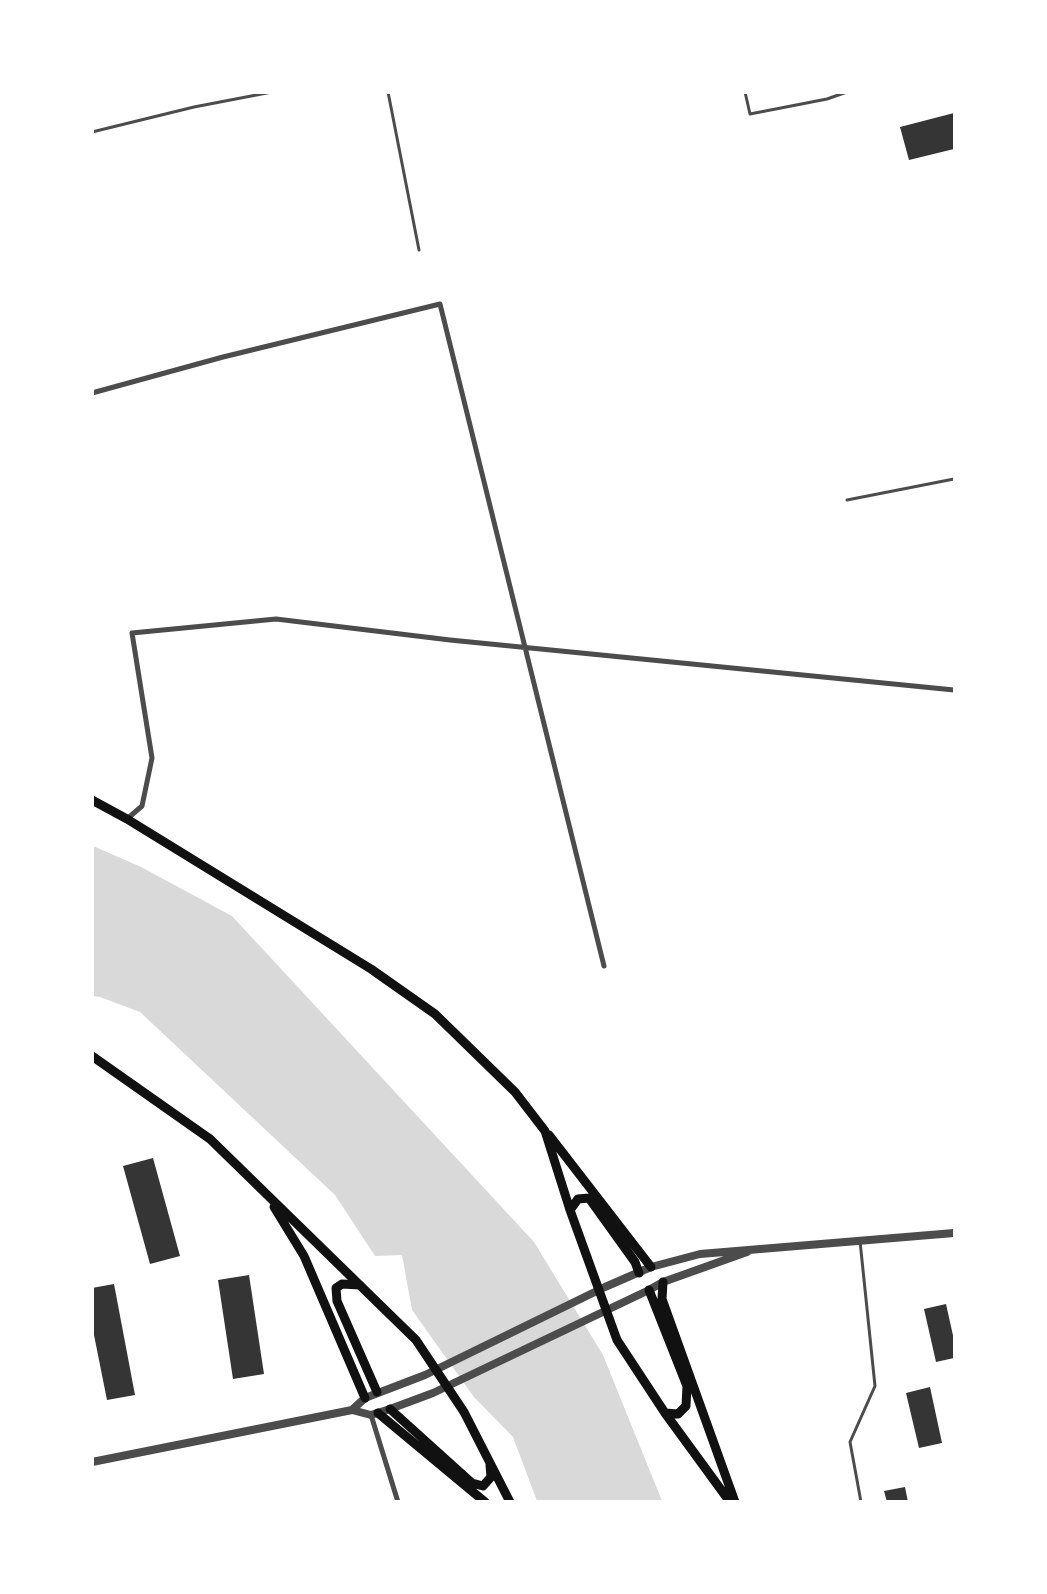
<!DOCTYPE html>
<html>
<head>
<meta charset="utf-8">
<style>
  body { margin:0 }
  #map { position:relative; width:1047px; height:1594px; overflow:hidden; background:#fff; font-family:"Fira Sans",sans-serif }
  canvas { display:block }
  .frame { position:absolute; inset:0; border:94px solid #fff; pointer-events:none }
</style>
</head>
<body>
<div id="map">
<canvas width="1047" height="1594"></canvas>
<div class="frame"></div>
</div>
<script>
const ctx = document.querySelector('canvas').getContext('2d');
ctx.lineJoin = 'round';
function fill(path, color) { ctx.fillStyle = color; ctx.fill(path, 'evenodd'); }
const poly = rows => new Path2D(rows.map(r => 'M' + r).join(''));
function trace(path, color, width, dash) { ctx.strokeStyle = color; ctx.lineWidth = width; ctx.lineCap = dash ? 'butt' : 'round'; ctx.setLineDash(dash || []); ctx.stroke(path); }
const water = poly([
  [93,846,141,867,232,916,534,1242,603,1355,662,1501,537,1501,513,1437,474,1397,412,1310,402,1255,375,1256,335,1195,140,1012,100,997,93,996]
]);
const building = poly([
  [954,113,954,149,909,160,900,127],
  [153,1158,180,1256,150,1264,123,1166],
  [249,1275,264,1374,233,1379,218,1280],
  [114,1284,135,1395,107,1400,92,1325,92,1288],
  [946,1304,954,1340,954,1358,936,1362,924,1309],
  [930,1387,942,1443,919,1448,906,1393],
  [905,1487,908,1502,887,1502,884,1491]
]);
const service = poly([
  [388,92,419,250],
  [745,92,750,114,827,99,847,92],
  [92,132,194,107,272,92],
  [847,500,954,479],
  [860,1241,875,1386,850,1442,861,1502]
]);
const minor = poly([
  [92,393,223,357,440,304,604,966],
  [127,819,142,806,152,758,132,633,276,619,450,640,954,690],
  [371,1415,398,1502]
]);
const tertiary = poly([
  [352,1410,365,1398,425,1375,605,1287,651,1267,700,1254,954,1233],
  [92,1462,352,1410,371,1415,390,1409,433,1393,649,1290,663,1282,747,1252]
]);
const secondary = poly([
  [92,800,127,819,371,969,435,1014,515,1092,545,1131,570,1210,617,1340,665,1413,730,1502],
  [92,1056,210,1139,416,1340,464,1412,510,1502],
  [549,1135,651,1267],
  [274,1207,304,1256,365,1398],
  [570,1210,578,1199,589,1198,635,1262,639,1273],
  [663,1282,662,1299,735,1502],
  [360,1285,342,1284,336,1288,337,1301,377,1392],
  [649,1290,687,1386,686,1406,678,1414,665,1413],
  [390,1409,472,1483,483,1486,491,1477,490,1465],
  [378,1413,485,1502]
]);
fill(water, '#d9d9d9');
fill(building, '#353535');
trace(service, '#4c4c4c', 3);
trace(minor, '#4c4c4c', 5);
trace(tertiary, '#4c4c4c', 8);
trace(secondary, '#111', 9);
</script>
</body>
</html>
